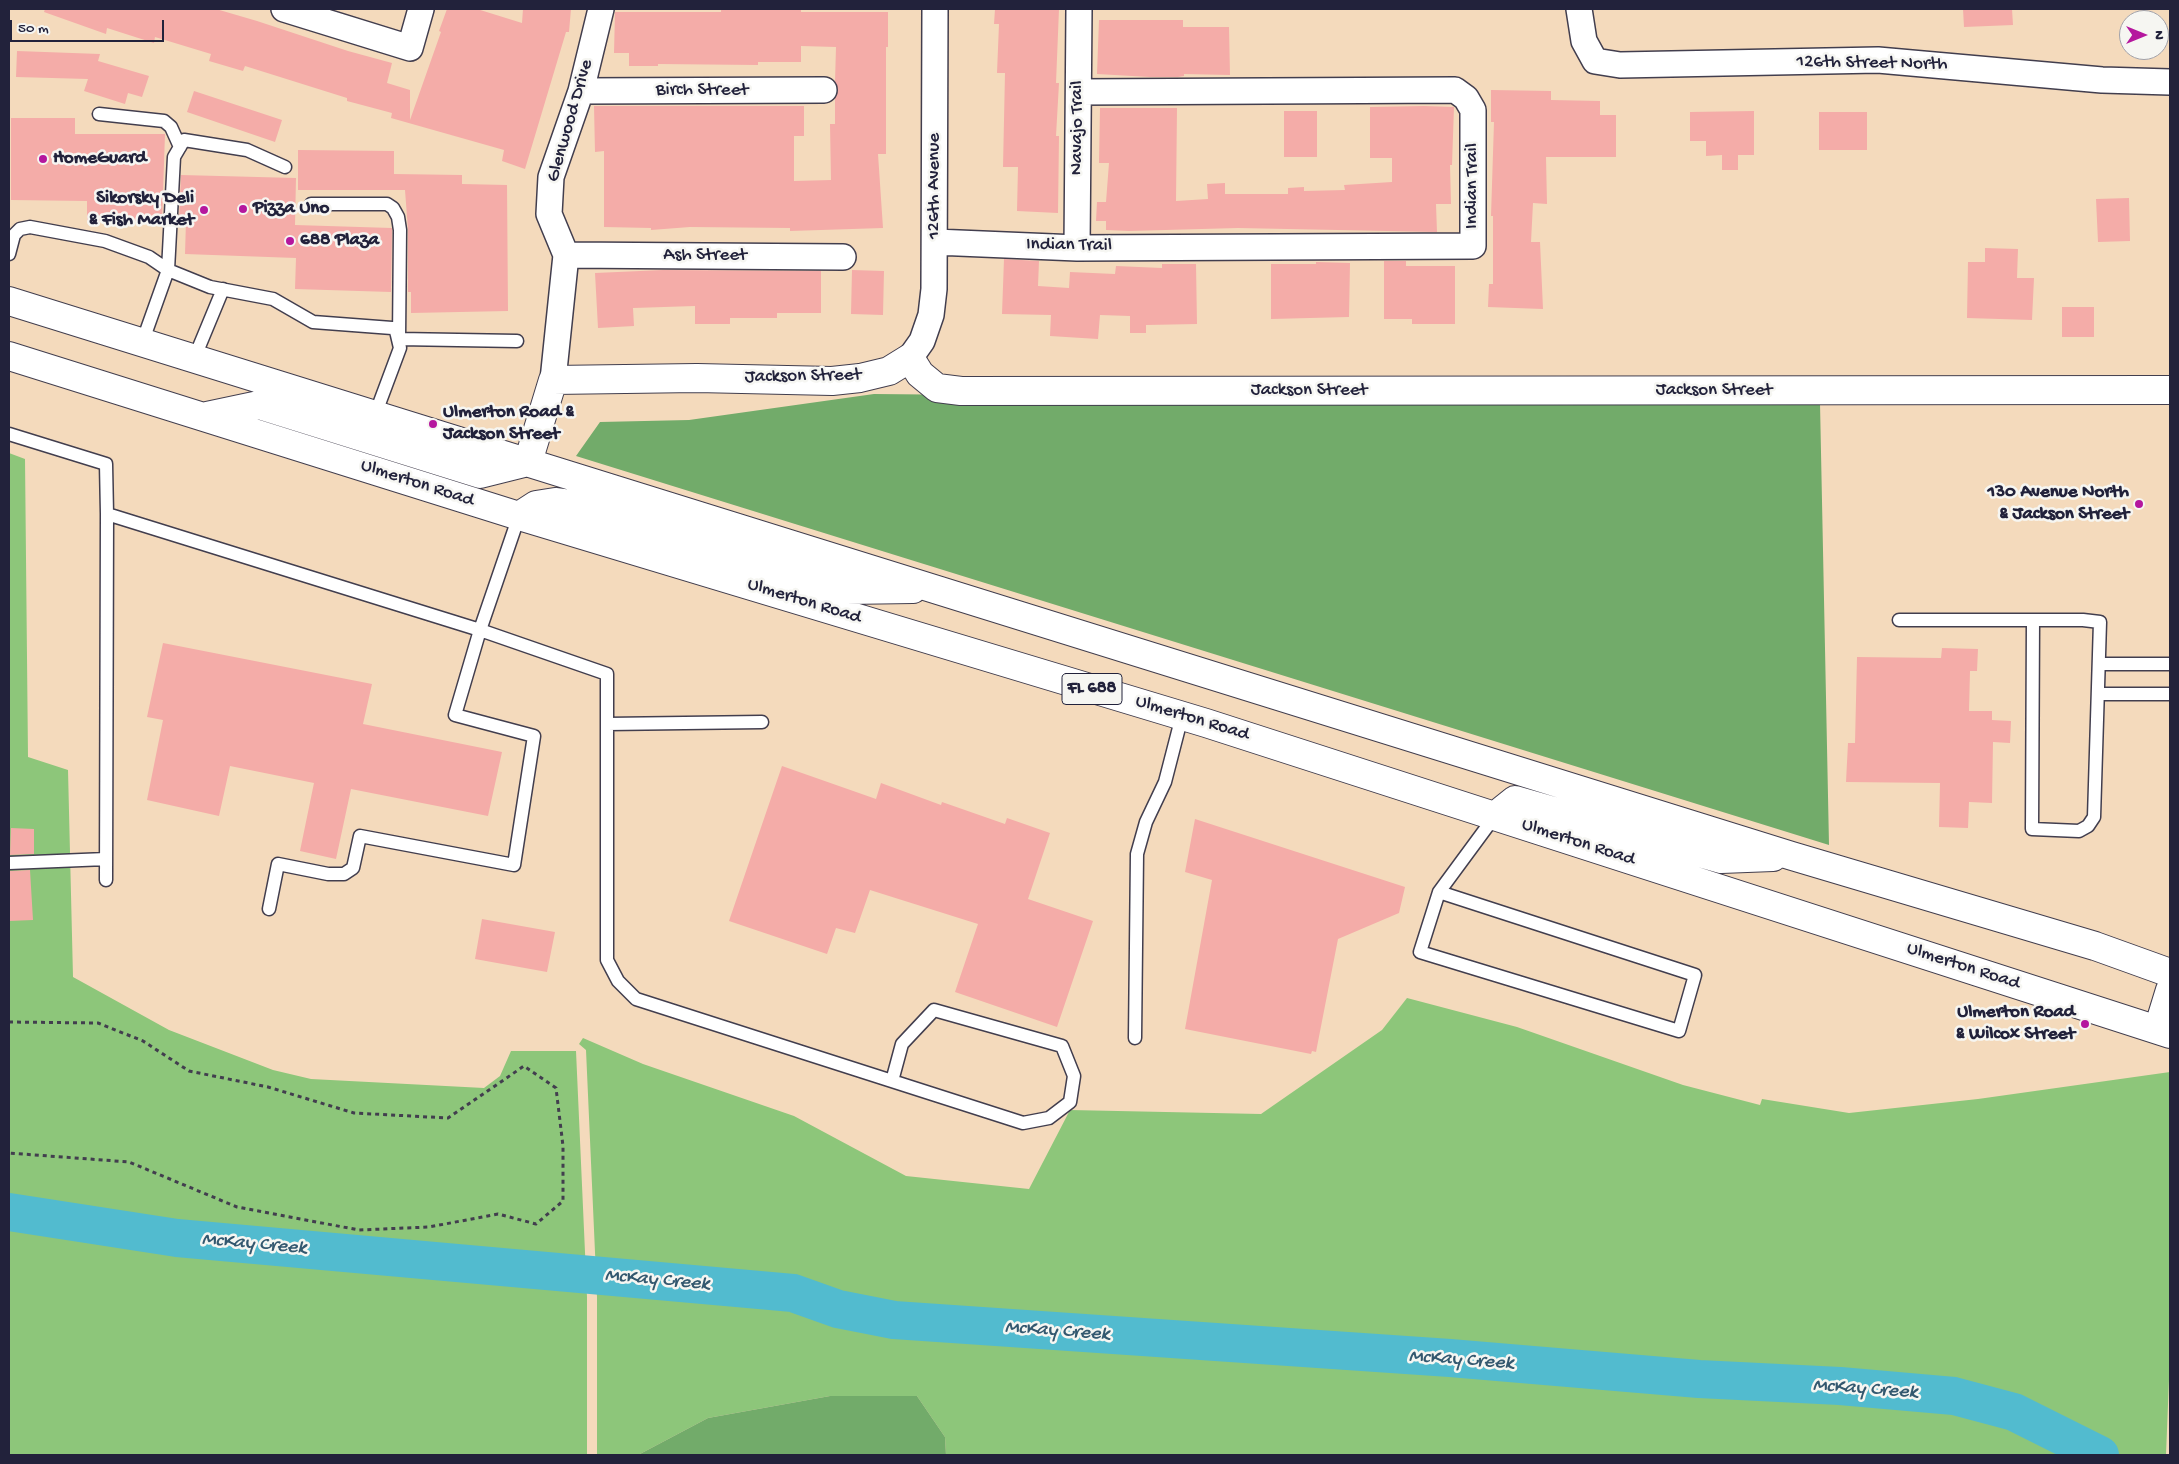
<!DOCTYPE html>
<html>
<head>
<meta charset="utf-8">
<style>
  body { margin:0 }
  #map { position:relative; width:2179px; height:1464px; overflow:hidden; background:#f4dabc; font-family:"Gochi Hand",sans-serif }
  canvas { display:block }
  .frame { position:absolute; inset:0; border:10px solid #22223b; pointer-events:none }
  .north { position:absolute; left:2119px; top:10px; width:50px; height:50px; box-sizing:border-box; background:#f6f6f2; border:1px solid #a1a1a9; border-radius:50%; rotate:90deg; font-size:14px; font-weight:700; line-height:20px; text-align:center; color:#22223b }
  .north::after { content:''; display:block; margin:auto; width:18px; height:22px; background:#b5179e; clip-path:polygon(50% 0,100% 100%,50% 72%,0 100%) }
  .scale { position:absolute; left:10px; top:20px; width:154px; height:22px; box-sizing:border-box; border:2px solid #22223b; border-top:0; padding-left:6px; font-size:15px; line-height:18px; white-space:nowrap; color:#22223b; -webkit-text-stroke:4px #f6f6f2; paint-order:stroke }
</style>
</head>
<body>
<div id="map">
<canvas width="2179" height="1464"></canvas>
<div class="frame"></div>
<div class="north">N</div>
<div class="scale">50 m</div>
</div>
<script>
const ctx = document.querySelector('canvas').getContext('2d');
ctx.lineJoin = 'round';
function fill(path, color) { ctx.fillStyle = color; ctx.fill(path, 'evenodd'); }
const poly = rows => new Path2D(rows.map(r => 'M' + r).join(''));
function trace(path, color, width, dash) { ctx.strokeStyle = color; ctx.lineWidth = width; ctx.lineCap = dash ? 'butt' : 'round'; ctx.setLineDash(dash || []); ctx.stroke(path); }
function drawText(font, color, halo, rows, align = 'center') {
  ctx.font = font + ' "Gochi Hand",sans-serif'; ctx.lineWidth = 5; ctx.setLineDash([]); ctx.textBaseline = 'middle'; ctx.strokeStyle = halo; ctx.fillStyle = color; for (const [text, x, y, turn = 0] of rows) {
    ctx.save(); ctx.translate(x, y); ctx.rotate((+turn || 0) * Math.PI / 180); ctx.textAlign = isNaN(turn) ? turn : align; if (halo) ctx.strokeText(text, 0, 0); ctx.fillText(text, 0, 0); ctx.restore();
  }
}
const green = poly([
  [9,453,25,459,28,757,68,770,73,977,169,1030,273,1070,311,1079,484,1088,500,1076,511,1051,576,1051,587,1297,587,1455,9,1455],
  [1407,998,1517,1027,1683,1085,1760,1105,1762,1099,1849,1113,1978,1099,2170,1072,2170,1354,2166,1455,946,1455,945,1437,917,1396,830,1396,708,1418,638,1455,597,1455,597,1297,586,1050,579,1044,583,1038,643,1064,794,1116,906,1176,1029,1189,1070,1110,1261,1114,1382,1030]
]);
const forest = poly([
  [874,394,1820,403,1829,845,576,456,600,422,689,420],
  [830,1396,917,1396,945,1437,946,1455,638,1455,708,1418]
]);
const river = poly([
  [9,1212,177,1238,793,1293,838,1309,894,1320,1450,1358,1699,1379,1840,1386,1954,1396,2014,1412,2100,1455]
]);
const building = poly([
  [45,9,216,9,257,21,348,51,392,63,387,83,410,90,410,120,441,32,439,31,447,9,477,9,522,23,523,9,571,9,569,32,566,32,525,169,502,161,504,150,391,118,392,113,347,101,347,98,245,66,243,71,209,61,211,54,155,37,154,43,107,28,106,34,44,12],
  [801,9,801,12,888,12,888,47,886,47,886,154,878,154,883,228,790,231,790,228,690,227,651,230,651,228,604,227,604,151,595,152,594,106,804,106,804,136,794,136,794,181,831,180,830,124,835,124,835,98,838,90,835,82,836,47,801,46,801,62,758,62,758,65,658,64,658,66,629,66,629,53,614,53,615,12,721,12,721,10],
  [995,9,1059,9,1056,83,1059,83,1056,136,1059,136,1058,213,1017,211,1018,167,1003,167,1005,73,997,73,999,24,994,24],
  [1963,9,2012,9,2013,25,1964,27],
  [1099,20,1183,20,1183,27,1229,27,1230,75,1184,74,1184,76,1178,77,1150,77,1097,74],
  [17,51,100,54,98,61,149,76,142,97,128,93,125,104,84,91,88,79,16,77],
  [1491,90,1551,91,1551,100,1600,101,1600,115,1616,115,1616,157,1546,157,1547,204,1533,203,1531,242,1540,242,1543,309,1488,307,1489,284,1493,284,1493,216,1491,216,1494,122,1491,122],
  [194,91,282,120,275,142,187,112],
  [1424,106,1454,107,1452,165,1450,165,1451,204,1436,204,1437,232,1238,228,1129,231,1106,230,1106,221,1096,221,1097,202,1106,202,1109,163,1099,163,1100,108,1177,108,1176,201,1208,199,1207,184,1225,183,1225,194,1288,194,1288,188,1304,187,1304,191,1345,190,1344,185,1392,182,1392,158,1370,158,1370,107],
  [1284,111,1317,111,1317,157,1284,157],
  [1754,111,1754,155,1738,155,1738,170,1722,170,1722,155,1706,156,1706,141,1690,141,1690,112],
  [1819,112,1867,112,1867,150,1819,150],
  [11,118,75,118,75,134,165,134,162,221,87,221,87,201,11,200],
  [298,150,394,151,394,174,462,175,462,184,507,185,508,311,411,313,411,292,408,292,408,230,405,190,298,190],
  [181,175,296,178,295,225,392,228,391,292,295,289,296,258,185,254,186,221,179,221],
  [2129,198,2130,241,2098,242,2096,199],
  [1985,248,2018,249,2017,278,2034,278,2032,320,1967,318,1968,262,1985,262],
  [1004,259,1039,261,1038,286,1069,288,1070,272,1115,274,1116,266,1162,268,1162,264,1196,264,1197,324,1146,325,1146,333,1130,333,1130,316,1100,315,1098,339,1050,336,1051,315,1002,314],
  [1384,261,1406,261,1406,266,1455,266,1455,324,1412,324,1412,319,1384,319],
  [1316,262,1350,263,1349,317,1271,319,1271,264,1316,264],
  [663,270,821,271,821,313,777,313,777,318,730,318,730,324,695,324,695,306,633,308,634,326,598,328,595,273],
  [852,270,884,271,883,315,851,314],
  [2062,307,2094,307,2094,337,2062,337],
  [163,643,372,684,363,724,502,752,488,816,351,789,336,859,300,851,314,783,230,766,219,816,147,800,163,720,147,717],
  [1942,648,1978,649,1977,671,1970,671,1969,711,1992,711,1992,720,2011,721,2010,743,1993,742,1992,803,1969,802,1968,828,1939,827,1940,783,1846,782,1848,743,1855,743,1857,657,1941,658],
  [782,766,876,799,881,783,941,805,942,802,1005,824,1007,818,1050,833,1028,899,1093,921,1057,1027,955,992,978,924,870,890,855,933,836,928,827,954,729,921],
  [1195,819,1405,887,1399,913,1338,939,1316,1052,1312,1051,1311,1054,1185,1029,1212,880,1185,872],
  [11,828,34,829,34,854,10,855],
  [30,870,33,920,9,921,9,871],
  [482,919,555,932,547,972,475,959]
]);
const path = poly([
  [9,1022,98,1023,143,1041,189,1071,268,1087,354,1113,448,1118,524,1066,556,1088,563,1146,563,1201,536,1224,498,1214,429,1227,359,1230,237,1207,129,1162,9,1153]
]);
const lane = poly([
  [99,114,164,121,171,127,180,147],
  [311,204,387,204,393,208,398,217,400,230,399,339,517,341],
  [9,254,14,235,20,229,30,227,105,241,149,257,168,270,210,287,273,299,313,322,392,328,396,331,400,348,375,415],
  [142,343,168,270,174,157,184,140,247,150,285,167],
  [194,359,223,289],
  [9,434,106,464,107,514],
  [1899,620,2083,620,2100,622,2094,817,2088,826,2079,831,2032,829,2033,620],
  [2099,664,2170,664],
  [2098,694,2170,694],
  [607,724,762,722],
  [9,863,106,859],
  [106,880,107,514,480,630,519,516],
  [1439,892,1695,975,1679,1031,1420,952,1439,892,1495,816],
  [269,909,278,864,328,874,344,874,353,868,360,836,514,865,534,736,455,715,480,630,607,674,607,960,618,981,636,999,1023,1123,1049,1118,1070,1102,1074,1076,1062,1046,934,1010,902,1044,892,1081],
  [1135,1038,1137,854,1146,822,1165,782,1182,716]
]);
const street = poly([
  [284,9,410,48,421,9],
  [1579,9,1584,41,1595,61,1620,65,1878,60,2102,80,2170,82],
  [581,91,824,90],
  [935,242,1077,248,1473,246,1473,110,1466,98,1455,90,1079,92],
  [1077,248,1079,9],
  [566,255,843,257],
  [910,358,922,341,931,315,934,289,935,9],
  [553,380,566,255,549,214,551,177,581,91,601,9]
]);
const secondary = poly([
  [528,462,553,380,697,378,832,381,860,378,889,371,910,358,920,374,937,388,961,391,2170,390],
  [2158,1029,2170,990]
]);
const primary = poly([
  [9,301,1792,856,2095,946,2170,973],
  [9,356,519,516,1206,723,2170,1034],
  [207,416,259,405,480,474,528,462],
  [519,516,536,505,555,502,570,504,846,590,913,589],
  [1495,816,1515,800,1721,859,1773,857]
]);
const markers = [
  [43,159,5,"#b5179e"],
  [243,209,5,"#b5179e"],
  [204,210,5,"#b5179e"],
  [290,241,5,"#b5179e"],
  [433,424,5,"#b5179e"],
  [2139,504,5,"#b5179e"],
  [2085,1024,5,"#b5179e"]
];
const shields = [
  [1092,689,60]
];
const shieldNames = [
  ["FL 688",1092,689]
];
const streetNames = [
  ["126th Street North",1872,64,1],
  ["Birch Street",702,91],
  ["Glenwood Drive",571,121,-74],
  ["Navajo Trail",1078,128,-90],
  ["126th Avenue",935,186,-90],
  ["Indian Trail",1473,186,-90],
  ["Indian Trail",1069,246,1],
  ["Ash Street",705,256],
  ["Jackson Street",803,377,-1],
  ["Jackson Street",1309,391],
  ["Jackson Street",1714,391],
  ["Ulmerton Road",417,484,18],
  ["Ulmerton Road",804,602,17],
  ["Ulmerton Road",1192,719,17],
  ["Ulmerton Road",1578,843,18],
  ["Ulmerton Road",1963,967,18]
];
const poiNames = [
  ["HomeGuard",53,159],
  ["Sikorsky Deli",194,199,"right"],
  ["& Fish Market",194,221,"right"],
  ["Pizza Uno",253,209],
  ["688 Plaza",300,241],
  ["Ulmerton Road &",443,413],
  ["Jackson Street",443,435],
  ["130 Avenue North",2129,493,"right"],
  ["& Jackson Street",2129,515,"right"],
  ["Ulmerton Road",2075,1013,"right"],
  ["& Wilcox Street",2075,1035,"right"]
];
const waterNames = [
  ["McKay Creek",254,1245,5],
  ["McKay Creek",657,1281,5],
  ["McKay Creek",1057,1332,4],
  ["McKay Creek",1461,1361,4],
  ["McKay Creek",1865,1390,4]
];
fill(green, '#8dc67a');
fill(forest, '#72ab6a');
trace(river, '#52bbcf', 38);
fill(building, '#f4aca8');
trace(lane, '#423e4e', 15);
trace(street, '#423e4e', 28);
trace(secondary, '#423e4e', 30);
trace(primary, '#423e4e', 30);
trace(path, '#423e4e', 3, [4, 4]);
trace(lane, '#fff', 12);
trace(street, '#fff', 25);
trace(secondary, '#fff', 28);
trace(primary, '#fff', 28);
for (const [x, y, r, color] of markers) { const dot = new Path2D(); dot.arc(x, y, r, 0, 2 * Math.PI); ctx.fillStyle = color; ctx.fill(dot); trace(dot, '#f6f6f2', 2); }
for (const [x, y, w] of shields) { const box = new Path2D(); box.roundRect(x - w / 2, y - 15.5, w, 31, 4); ctx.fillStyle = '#f6f6f2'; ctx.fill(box); trace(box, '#22223b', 1); }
drawText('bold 18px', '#22223b', null, shieldNames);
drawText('19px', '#22223b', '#f6f6f2', streetNames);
drawText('bold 19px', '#22223b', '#f6f6f2', poiNames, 'left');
drawText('italic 20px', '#33586f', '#f6f6f2', waterNames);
</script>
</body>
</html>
